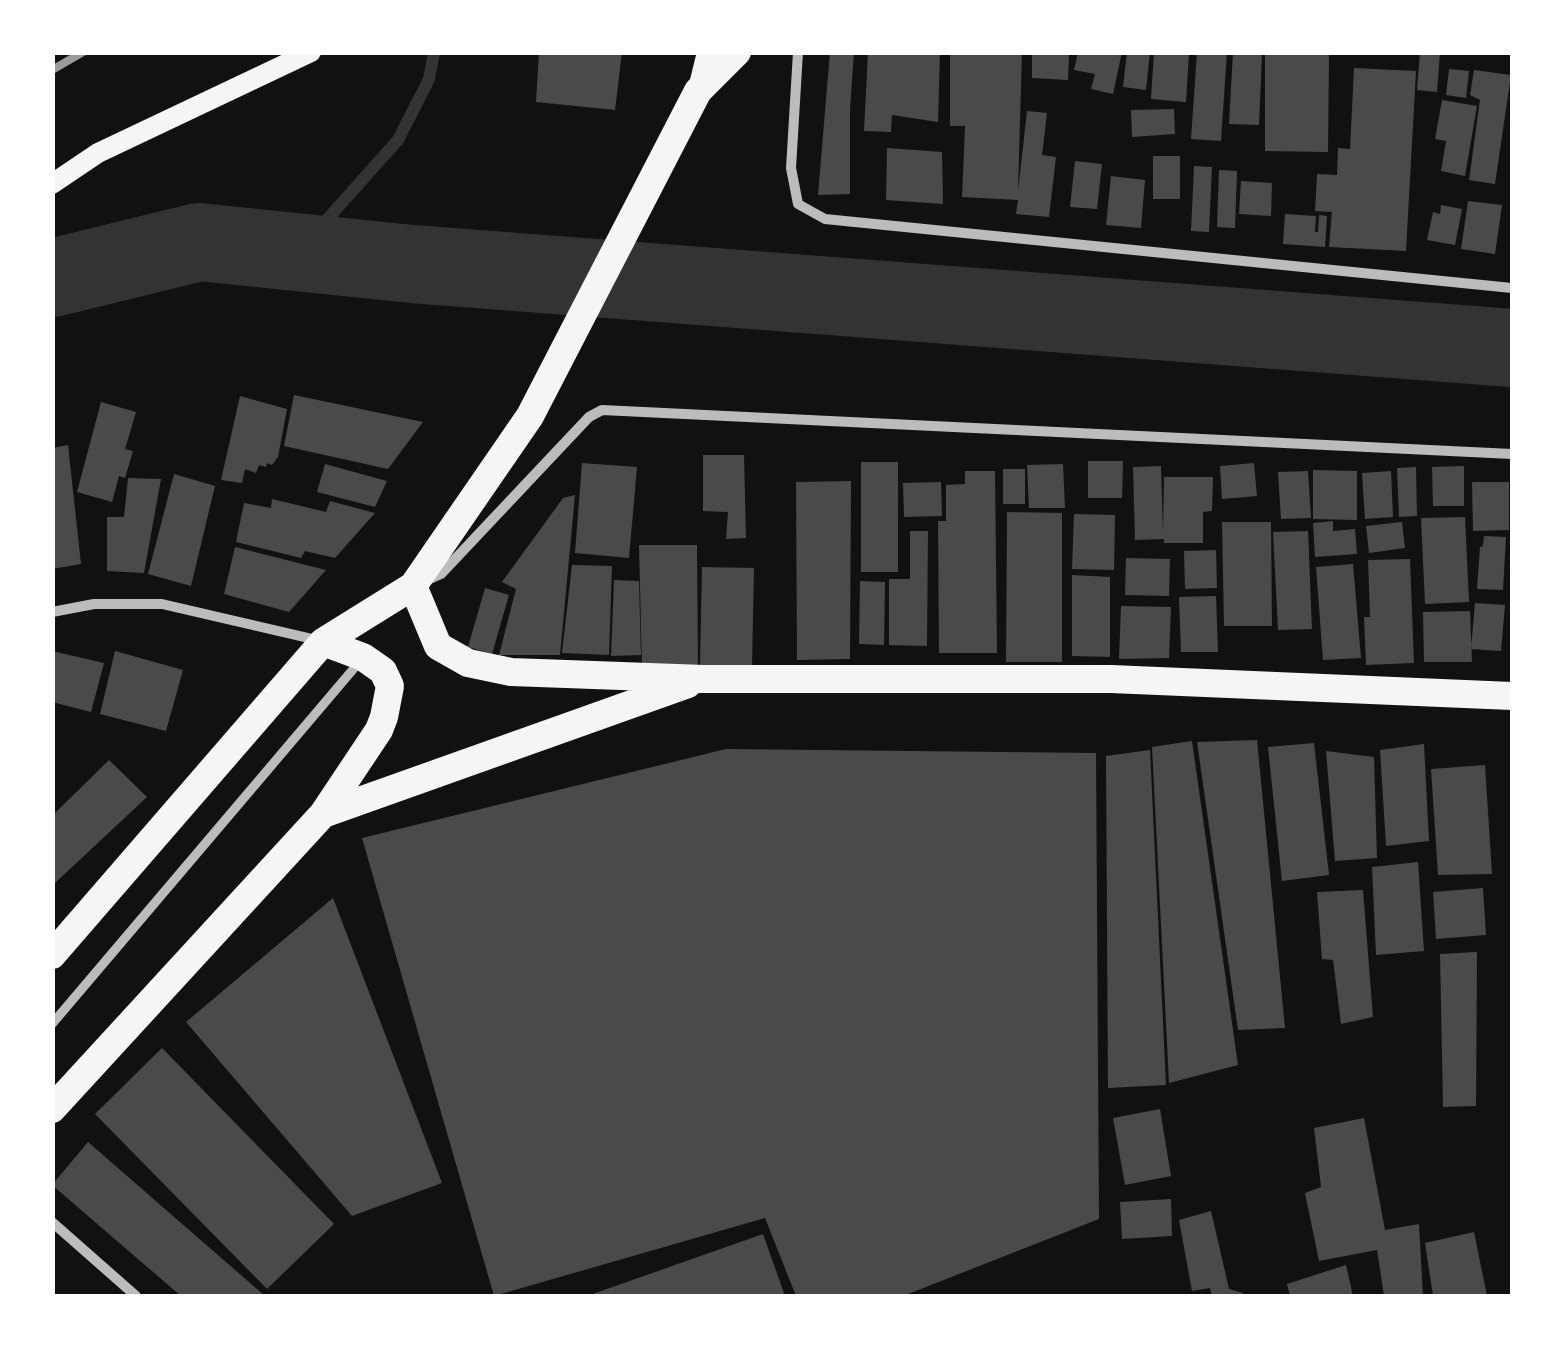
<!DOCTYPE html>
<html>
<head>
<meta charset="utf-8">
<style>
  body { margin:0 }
  #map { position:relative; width:1565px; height:1349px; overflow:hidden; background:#111; font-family:"Open Sans",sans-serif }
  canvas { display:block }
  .frame { position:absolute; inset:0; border:55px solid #fff; pointer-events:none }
</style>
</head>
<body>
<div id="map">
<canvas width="1565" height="1349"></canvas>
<div class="frame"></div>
</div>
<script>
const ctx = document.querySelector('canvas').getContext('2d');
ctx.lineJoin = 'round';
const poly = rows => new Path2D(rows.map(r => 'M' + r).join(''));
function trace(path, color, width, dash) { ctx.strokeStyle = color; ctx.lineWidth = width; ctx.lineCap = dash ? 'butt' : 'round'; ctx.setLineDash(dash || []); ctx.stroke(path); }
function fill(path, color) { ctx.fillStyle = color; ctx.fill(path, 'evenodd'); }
const stream = poly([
  [297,253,398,140,429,79,434,52]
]);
const river = poly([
  [52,278,199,242,412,264,1512,348]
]);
const building = poly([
  [539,52,622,52,615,110,536,102],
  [830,52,854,52,850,109,850,194,818,195],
  [868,52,940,52,938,122,892,115,891,132,864,131],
  [950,52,1022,52,1018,191,1027,111,1047,113,1042,155,1056,157,1049,217,1016,214,1018,200,962,197,965,126,950,126],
  [1032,52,1069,52,1068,80,1032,78],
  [1078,52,1122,52,1113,94,1091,89,1095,74,1074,70],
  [1127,52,1150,52,1146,90,1123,87],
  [1154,52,1189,54,1186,102,1151,99],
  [1197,52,1227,52,1221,141,1191,139],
  [1233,52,1262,54,1259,125,1229,124],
  [1265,52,1329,52,1328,152,1265,151],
  [1420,52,1440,52,1437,92,1417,90],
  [1354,68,1416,71,1406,251,1329,247,1332,212,1315,211,1317,174,1337,175,1338,148,1350,149],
  [1449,69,1469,71,1466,98,1446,95],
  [1474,70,1511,75,1495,184,1469,180,1480,100,1470,95],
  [1442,100,1477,106,1465,176,1441,171,1446,141,1435,139],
  [1174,109,1175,134,1132,137,1131,110],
  [887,148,942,152,943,204,886,200],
  [1153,156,1180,156,1180,199,1153,199],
  [1075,161,1102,164,1097,209,1070,207],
  [1194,166,1212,167,1209,232,1191,231],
  [1219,170,1237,171,1235,228,1217,227],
  [1111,176,1145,180,1141,228,1106,225],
  [1241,181,1272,183,1271,216,1239,214],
  [1468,201,1502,205,1495,254,1461,249],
  [1441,205,1462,209,1455,245,1427,240,1433,212,1440,214],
  [1285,214,1316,216,1315,232,1318,232,1319,215,1327,216,1325,247,1283,244],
  [294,395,423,422,388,469,284,446],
  [240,396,287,409,278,457,272,465,267,463,266,467,259,465,256,473,245,469,242,483,221,480],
  [101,402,136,412,125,449,133,451,125,478,119,476,112,502,77,492],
  [68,445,81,564,52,569,52,448],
  [703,455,744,455,746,538,726,539,728,512,703,511],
  [1088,461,1123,461,1122,498,1088,498],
  [861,462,898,462,898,572,861,572],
  [582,463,637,467,629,558,575,553],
  [1254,463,1257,496,1222,499,1220,466],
  [325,464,387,481,375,507,317,492],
  [1063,464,1065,508,1029,508,1027,465],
  [1161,466,1163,533,1164,477,1213,477,1212,511,1203,512,1203,543,1164,543,1164,539,1135,540,1133,467],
  [1464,466,1464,506,1433,506,1432,467],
  [1416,467,1417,516,1399,517,1397,468],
  [1003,469,1025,469,1025,504,1003,504],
  [1313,470,1357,471,1357,520,1313,519],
  [965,471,995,471,997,653,939,653,938,521,946,521,946,485,965,484],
  [1308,471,1311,518,1281,519,1278,472],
  [1391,471,1393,517,1365,519,1362,473],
  [174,474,215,486,191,586,148,574],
  [128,478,161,479,144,573,107,571,107,517,124,517],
  [851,481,850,659,797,660,796,482],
  [941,482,942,516,904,517,903,483],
  [1472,482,1509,482,1509,530,1473,531],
  [575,495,560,655,499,655,516,589,502,582,563,498],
  [272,499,326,512,330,501,375,513,335,558,305,551,301,558,236,542,244,503,271,508],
  [1007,512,1062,513,1062,662,1006,662],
  [1074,514,1115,515,1114,570,1072,569],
  [1465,517,1469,602,1425,604,1421,518],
  [1333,521,1333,531,1355,529,1357,554,1315,557,1313,523],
  [1222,522,1271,522,1272,626,1224,626],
  [1402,522,1405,548,1369,553,1366,526],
  [910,531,928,531,927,646,889,645,889,579,910,579],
  [1308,531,1312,629,1278,630,1273,532],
  [1484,536,1506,537,1503,590,1477,589,1480,547,1483,546],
  [639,545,697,545,698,667,642,667],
  [235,547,326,570,289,612,224,594],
  [1216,550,1217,588,1185,589,1184,551],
  [1126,558,1170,559,1169,596,1125,595],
  [1410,559,1414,663,1366,665,1364,617,1370,617,1368,560],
  [1353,564,1361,658,1323,660,1316,567],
  [572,565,612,566,609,655,562,653],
  [702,567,754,568,752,667,700,665],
  [1072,575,1110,577,1110,657,1072,656],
  [614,580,639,581,641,655,611,656],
  [860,581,885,582,884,645,859,644],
  [485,588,509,595,492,654,468,647],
  [1216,596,1218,652,1181,652,1179,597],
  [1475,603,1505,605,1501,651,1471,649],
  [1121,606,1171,607,1169,658,1119,659],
  [1470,611,1472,662,1424,662,1423,612],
  [52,651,104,663,91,712,52,702],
  [115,651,183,670,166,731,100,714],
  [1257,740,1285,1028,1238,1030,1197,742],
  [1192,741,1238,1065,1169,1083,1152,747],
  [1314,743,1329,875,1282,881,1268,747],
  [1424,744,1429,841,1386,846,1380,750],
  [726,749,1096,753,1099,1219,903,1296,796,1296,765,1218,494,1296,362,838],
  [1150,750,1166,1085,1108,1088,1106,756],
  [1326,751,1374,757,1377,858,1335,861],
  [109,760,147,797,55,883,52,880,52,816],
  [1485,765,1492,874,1438,875,1431,769],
  [1418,862,1424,951,1376,955,1372,867],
  [1483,888,1486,935,1436,939,1433,892],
  [1363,890,1373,1017,1341,1024,1333,960,1322,959,1317,892],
  [333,898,442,1183,352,1216,186,1022],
  [1477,952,1476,1106,1443,1107,1440,954],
  [162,1048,334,1224,267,1289,95,1114],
  [1160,1109,1171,1176,1125,1185,1113,1118],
  [1364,1118,1385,1230,1419,1224,1423,1296,1384,1296,1377,1250,1319,1261,1305,1193,1321,1187,1314,1128],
  [88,1142,265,1296,181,1296,52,1185],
  [1171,1199,1172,1236,1122,1239,1120,1202],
  [1211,1211,1229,1289,1243,1293,1244,1296,1212,1296,1210,1288,1192,1291,1179,1220],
  [1474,1232,1487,1296,1433,1296,1425,1243],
  [763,1234,785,1296,587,1296],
  [1346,1265,1353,1296,1290,1296,1287,1284]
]);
const pedestrian = poly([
  [52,1024,361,660]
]);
const minor = poly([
  [798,52,791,168,798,204,825,219,1512,288],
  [425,581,441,574,589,417,602,410,1512,454],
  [52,612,94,604,162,604,317,640],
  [52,1222,136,1296]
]);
const secondary = poly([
  [698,89,707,52],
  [52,184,98,153,311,52]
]);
const trunk = poly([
  [413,586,438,646,468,663,511,672,704,679,1111,679,1512,696],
  [323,814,379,730,384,717,390,686,383,671,363,657,323,642],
  [52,955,323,642,413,586,530,416,698,91,737,52],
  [52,1109,323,814,688,684]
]);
const rail = poly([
  [52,70,83,52]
]);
trace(stream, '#333', 12);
trace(river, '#333', 78);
fill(building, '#4a4a4a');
trace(pedestrian, '#bcbcbc', 9);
trace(minor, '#bcbcbc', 10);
trace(secondary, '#f5f5f5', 20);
trace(trunk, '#f5f5f5', 28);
trace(rail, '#9a9a9a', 8);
</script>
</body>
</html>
